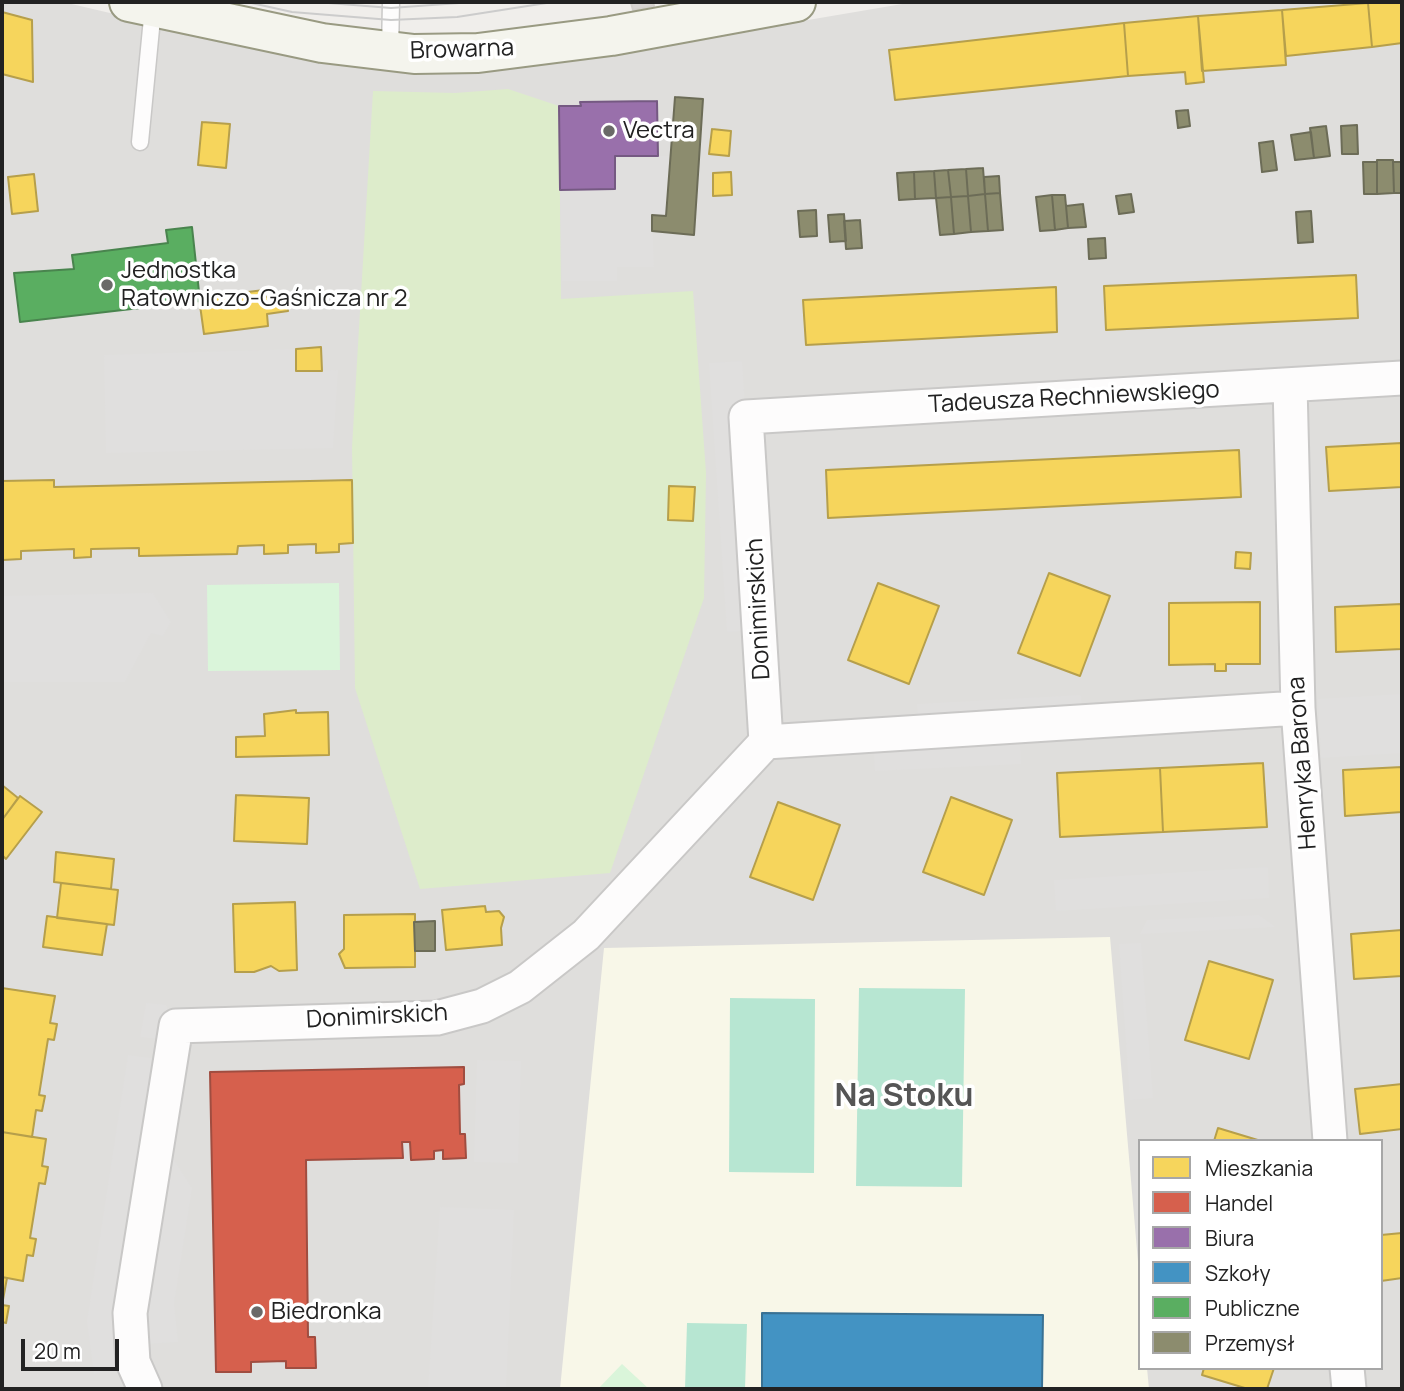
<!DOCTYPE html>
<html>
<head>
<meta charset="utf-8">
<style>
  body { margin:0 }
  #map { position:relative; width:1404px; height:1391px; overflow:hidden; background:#f0eeeb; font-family:Manrope,sans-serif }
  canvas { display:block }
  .frame { position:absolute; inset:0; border:4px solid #222; pointer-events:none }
  .legend { position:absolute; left:1138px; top:1139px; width:245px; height:231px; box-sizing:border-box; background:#fff; border:2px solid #a7a7a7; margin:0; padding:9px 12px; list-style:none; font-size:21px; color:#222 }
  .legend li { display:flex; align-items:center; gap:14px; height:35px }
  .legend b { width:35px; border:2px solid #a7a7a7 }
  .scale { position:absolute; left:21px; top:1339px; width:98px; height:32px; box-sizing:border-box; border:4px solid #222; border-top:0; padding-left:9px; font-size:21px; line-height:24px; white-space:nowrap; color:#222; -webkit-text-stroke:5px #fff; paint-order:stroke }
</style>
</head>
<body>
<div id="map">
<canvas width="1404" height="1391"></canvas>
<div class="frame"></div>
<ul class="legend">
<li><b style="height:19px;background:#f6d55c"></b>Mieszkania</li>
<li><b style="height:19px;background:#d6604d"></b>Handel</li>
<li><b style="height:19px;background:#9970ab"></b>Biura</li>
<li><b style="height:19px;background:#4393c3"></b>Szkoły</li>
<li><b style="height:19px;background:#5aae61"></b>Publiczne</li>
<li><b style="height:19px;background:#8c8c6e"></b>Przemysł</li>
</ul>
<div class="scale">20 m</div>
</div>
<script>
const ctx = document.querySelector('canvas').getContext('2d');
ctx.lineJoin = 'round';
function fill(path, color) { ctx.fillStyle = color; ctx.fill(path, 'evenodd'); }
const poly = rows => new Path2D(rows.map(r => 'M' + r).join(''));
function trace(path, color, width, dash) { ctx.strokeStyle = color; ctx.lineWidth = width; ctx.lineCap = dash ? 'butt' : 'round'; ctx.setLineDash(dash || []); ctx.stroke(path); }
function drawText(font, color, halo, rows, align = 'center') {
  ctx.font = font + ' Manrope,sans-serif'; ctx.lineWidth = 7; ctx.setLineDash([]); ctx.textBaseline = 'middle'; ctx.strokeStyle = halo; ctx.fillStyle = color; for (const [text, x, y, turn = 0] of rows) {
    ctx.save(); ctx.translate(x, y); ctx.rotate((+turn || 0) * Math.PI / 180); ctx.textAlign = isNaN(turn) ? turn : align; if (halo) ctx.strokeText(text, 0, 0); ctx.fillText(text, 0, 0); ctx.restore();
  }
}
const residential = poly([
  [2,2,63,2,315,61,380,70,458,73,549,64,914,2,1402,2,1402,1389,2,1389],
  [1140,1141,1381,1141,1381,1368,1140,1368]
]);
const education = poly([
  [1110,937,1140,1285,1140,1368,1147,1368,1149,1389,560,1389,604,948]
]);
const grass = poly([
  [508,89,559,106,561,299,693,291,706,473,704,598,610,873,420,889,355,688,352,447,373,91,455,93]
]);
const park = poly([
  [339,583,340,670,208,671,207,585],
  [622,1364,649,1389,598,1389]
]);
const pitch = poly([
  [859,988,965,989,962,1187,856,1186],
  [730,998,815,999,814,1173,729,1172],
  [687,1323,747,1324,745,1389,685,1389]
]);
const parking = poly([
  [615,156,672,156,666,216,652,216,654,267,617,267,617,281,562,281,560,190,615,189],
  [296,349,297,371,338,370,333,448,106,453,104,355],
  [742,361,760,630,727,632,709,363],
  [153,593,171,622,163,636,151,633,125,682,2,682,2,596],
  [1402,694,1402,753,1321,758,1318,699],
  [1081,695,1083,722,1019,726,1021,764,875,771,873,736,919,733,917,704],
  [1268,867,1269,898,1056,911,1054,880],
  [1259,915,1276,927,1140,934,1147,920],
  [1141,943,1153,1098,1130,1100,1119,944],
  [146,1003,166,1005,176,1026,157,1154,173,1158,192,1188,174,1304,178,1342,130,1345,133,1362,94,1374,87,1321,128,1055,157,1059,161,1039,140,1037],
  [477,1060,521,1061,518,1163,474,1162],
  [440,1207,514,1210,506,1389,428,1389]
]);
const homes = poly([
  [1402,2,1402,43,1372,47,1368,3,1402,2],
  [1368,3,1372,47,1286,56,1282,10,1368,3],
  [1282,10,1286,65,1202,71,1198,16,1282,10],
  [2,12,32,20,33,82,2,74,2,12],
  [1198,16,1204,82,1186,84,1185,72,1128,76,1124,23,1198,16],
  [1124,23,1128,76,895,100,889,50,1124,23],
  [202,122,230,124,226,168,198,165,202,122],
  [712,129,731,131,729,156,709,154,712,129],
  [731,172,732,195,713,196,713,173,731,172],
  [34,174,38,211,12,214,8,177,34,174],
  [1356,275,1358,318,1106,330,1104,286,1356,275],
  [1056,287,1057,332,806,345,803,300,1056,287],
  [264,290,265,297,286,294,288,311,267,314,268,326,204,334,199,298,264,290],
  [321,347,322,371,296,371,296,349,321,347],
  [1402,443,1402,487,1329,491,1326,447,1402,443],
  [1239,450,1241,497,828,518,826,470,1239,450],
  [54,480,54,487,352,480,353,543,339,544,339,552,316,553,316,544,288,545,288,553,264,554,264,545,238,546,237,554,139,556,139,548,91,549,91,557,74,558,74,549,21,551,21,559,3,560,2,481,54,480],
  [669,486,695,487,693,521,668,520,669,486],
  [1236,552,1251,553,1250,569,1235,568,1236,552],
  [1049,573,1110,596,1080,676,1018,653,1049,573],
  [878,583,939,606,909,684,848,660,878,583],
  [1260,602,1260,664,1226,664,1226,671,1215,671,1215,664,1169,665,1169,603,1260,602],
  [1402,604,1402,649,1336,652,1335,607,1402,604],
  [296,710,296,713,328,712,329,755,236,757,236,737,265,736,264,714,296,710],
  [1263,763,1267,827,1163,832,1160,768,1263,763],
  [1402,767,1402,812,1345,816,1343,770,1402,767],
  [1160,768,1163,832,1060,837,1057,773,1160,768],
  [2,785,18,798,2,820,2,785],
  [236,795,309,798,307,844,234,841,236,795],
  [20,796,42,812,6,859,2,855,2,820,20,796],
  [951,797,1012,820,984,895,923,872,951,797],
  [778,802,840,825,813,900,750,877,778,802],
  [56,852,114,859,111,889,54,882,56,852],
  [61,883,118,890,114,925,57,918,61,883],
  [295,902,297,970,279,971,271,966,254,972,235,972,233,904,295,902],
  [485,906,486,912,499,911,504,917,501,928,502,945,446,950,442,910,485,906],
  [415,914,415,967,345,968,339,954,344,949,344,915,415,914],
  [47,916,107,924,102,955,43,947,47,916],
  [1402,930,1402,976,1354,979,1351,934,1402,930],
  [1209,961,1273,980,1249,1059,1185,1040,1209,961],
  [2,988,55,996,50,1023,57,1024,54,1040,48,1039,39,1095,45,1096,42,1111,36,1110,32,1137,2,1132,2,988],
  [1402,1084,1402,1129,1360,1134,1355,1089,1402,1084],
  [1218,1128,1261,1141,1214,1141,1218,1128],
  [2,1132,46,1139,42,1166,48,1167,45,1184,39,1183,30,1238,36,1239,33,1256,27,1255,23,1281,2,1277,2,1132],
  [1402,1233,1402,1278,1381,1281,1381,1235,1402,1233],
  [2,1277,7,1278,2,1305,9,1306,6,1323,2,1322,2,1277],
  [1204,1368,1274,1368,1267,1389,1248,1389,1202,1375,1204,1368]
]);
const shops = poly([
  [464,1067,464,1084,459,1085,460,1134,465,1134,466,1158,443,1159,443,1150,434,1151,434,1159,411,1160,410,1142,402,1142,403,1158,306,1160,308,1337,315,1337,316,1368,286,1368,286,1361,251,1362,251,1372,216,1372,210,1072,464,1067]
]);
const offices = poly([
  [657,101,658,156,615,156,615,189,560,190,559,106,581,106,580,102,657,101]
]);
const schools = poly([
  [762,1313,1043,1315,1042,1389,762,1389,762,1313]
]);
const public = poly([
  [192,227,200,301,20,322,14,273,74,269,72,255,168,243,166,230,192,227]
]);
const industry = poly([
  [675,97,703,99,694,235,652,231,652,215,666,216,675,97],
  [1188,110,1190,126,1178,128,1176,111,1188,110],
  [1357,125,1358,154,1342,154,1341,126,1357,125],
  [1326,126,1330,156,1314,158,1310,128,1326,126],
  [1311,132,1314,158,1295,160,1291,135,1311,132],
  [1273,141,1277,170,1262,172,1259,143,1273,141],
  [1377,160,1393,160,1394,193,1377,194,1377,160],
  [1363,162,1377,162,1377,194,1364,194,1363,162],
  [1393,162,1402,162,1402,193,1394,193,1393,162],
  [983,168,985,194,968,196,966,169,983,168],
  [966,169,968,196,951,197,948,170,966,169],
  [948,170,951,197,936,198,934,171,948,170],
  [934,171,936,198,915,199,914,172,934,171],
  [914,172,915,199,899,200,897,173,914,172],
  [999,176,1000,193,985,194,984,177,999,176],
  [1000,193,1003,230,988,231,985,194,1000,193],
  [985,194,988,231,971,232,968,196,985,194],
  [1131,194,1134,212,1119,214,1116,196,1131,194],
  [1052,195,1055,230,1040,231,1036,197,1052,195],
  [1052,195,1065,195,1068,228,1055,230,1052,195],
  [968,196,971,232,954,234,951,197,968,196],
  [951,197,954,234,940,235,936,198,951,197],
  [1083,204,1086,227,1068,228,1066,206,1083,204],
  [816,210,817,236,800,237,798,211,816,210],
  [1311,211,1313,242,1298,243,1296,212,1311,211],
  [844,214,846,241,830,242,828,215,844,214],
  [860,220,862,248,846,249,844,221,860,220],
  [1105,238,1106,258,1089,259,1088,239,1105,238],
  [435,921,435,951,415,951,414,922,435,921]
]);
const building = poly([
  [653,2,654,6,633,10,631,3,653,2]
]);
const lane = poly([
  [390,52,391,2],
  [140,142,153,8]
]);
const street = poly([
  [1290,385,1298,708,1330,1141],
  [766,742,1298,708],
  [1347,1368,1349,1389],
  [145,1389,133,1362,130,1313,176,1026,437,1018,482,1006,520,987,586,935,766,742,746,417,1402,378]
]);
const secondary = poly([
  [129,2,322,43,414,54,478,53,611,36,796,2]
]);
const tram = poly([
  [247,2,292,12,391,20,457,17,553,2],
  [316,2,391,8,473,2]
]);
const markers = [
  [609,131,7,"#6a6968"],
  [107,285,7,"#6a6968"],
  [257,1312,7,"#6a6968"]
];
const streetNames = [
  ["Browarna",462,50,-2],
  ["Tadeusza Rechniewskiego",1074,398,-3],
  ["Donimirskich",759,609,-93],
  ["Henryka Barona",1303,763,-94],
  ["Donimirskich",377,1017,-3]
];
const poiNames = [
  ["Vectra",623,131],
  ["Jednostka",121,271],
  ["Ratowniczo-Gaśnicza nr 2",121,299],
  ["Biedronka",271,1312]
];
const districtNames = [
  ["Na Stoku",904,1097]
];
fill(residential, '#dfdedc');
fill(education, '#f8f7e8');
fill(grass, '#ddeccb');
fill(park, '#daf5da');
fill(pitch, '#b7e6d2');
fill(parking, '#e0dfde');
fill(homes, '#f6d55c');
trace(homes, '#b69f4b', 2);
fill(shops, '#d6604d');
trace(shops, '#a04d40', 2);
fill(offices, '#9970ab');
trace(offices, '#755982', 2);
fill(schools, '#4393c3');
trace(schools, '#397193', 2);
fill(public, '#5aae61');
trace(public, '#49844e', 2);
fill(industry, '#8c8c6e');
trace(industry, '#6c6c57', 2);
fill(building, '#d7d4d2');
trace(building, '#d3d0cc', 2);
trace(lane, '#c9c8c7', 19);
trace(street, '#c9c8c7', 37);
trace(secondary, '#999a82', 42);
trace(lane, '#fdfcfc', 16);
trace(street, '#fdfcfc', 33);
trace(secondary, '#f4f4ed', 38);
trace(tram, '#ccc', 2);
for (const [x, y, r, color] of markers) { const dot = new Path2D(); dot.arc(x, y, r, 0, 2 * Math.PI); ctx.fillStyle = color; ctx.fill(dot); trace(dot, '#fff', 2.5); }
drawText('24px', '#222', '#fff', streetNames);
drawText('24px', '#222', '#fff', poiNames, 'left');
drawText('bold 32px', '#555', '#fff', districtNames);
</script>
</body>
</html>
